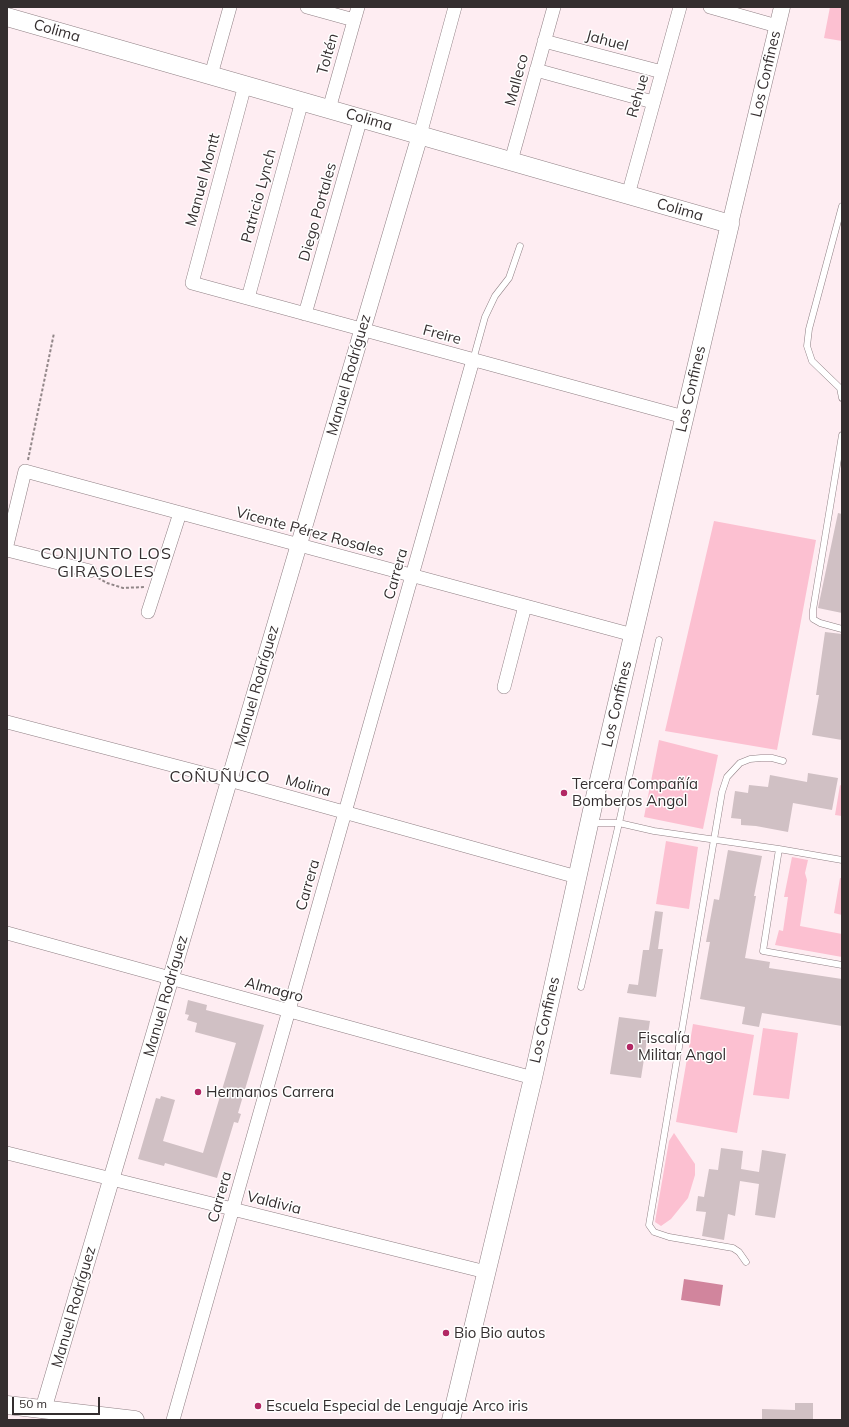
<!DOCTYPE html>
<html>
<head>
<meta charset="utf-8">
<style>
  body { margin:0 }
  #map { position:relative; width:849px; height:1427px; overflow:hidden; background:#feedf2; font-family:Mulish,sans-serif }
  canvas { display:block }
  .frame { position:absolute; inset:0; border:8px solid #342e2f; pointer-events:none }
  .scale { position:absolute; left:12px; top:1397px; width:88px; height:18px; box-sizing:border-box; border:2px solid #342e2f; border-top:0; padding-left:5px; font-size:12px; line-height:14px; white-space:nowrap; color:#342e2f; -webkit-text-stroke:3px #fff; paint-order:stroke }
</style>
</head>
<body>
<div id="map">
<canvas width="849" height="1427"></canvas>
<div class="frame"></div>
<div class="scale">50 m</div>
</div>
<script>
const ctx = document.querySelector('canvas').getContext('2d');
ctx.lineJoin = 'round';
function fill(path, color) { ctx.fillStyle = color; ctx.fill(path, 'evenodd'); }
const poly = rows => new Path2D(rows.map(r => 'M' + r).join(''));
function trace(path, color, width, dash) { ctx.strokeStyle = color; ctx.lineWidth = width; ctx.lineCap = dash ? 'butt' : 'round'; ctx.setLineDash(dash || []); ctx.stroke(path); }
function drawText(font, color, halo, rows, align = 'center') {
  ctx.font = font + ' Mulish,sans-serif'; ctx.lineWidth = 3; ctx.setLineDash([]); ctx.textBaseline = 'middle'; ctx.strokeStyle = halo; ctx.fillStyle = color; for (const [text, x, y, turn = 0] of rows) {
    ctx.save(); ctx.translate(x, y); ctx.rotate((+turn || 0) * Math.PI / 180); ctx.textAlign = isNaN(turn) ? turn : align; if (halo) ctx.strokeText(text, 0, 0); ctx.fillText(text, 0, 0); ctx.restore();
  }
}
const green = poly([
  [830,7,842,7,842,41,824,38],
  [714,521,816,540,777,750,665,731],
  [659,740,718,755,703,829,644,817],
  [840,785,842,786,842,816,835,815],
  [666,841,698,847,689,909,656,904],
  [792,857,808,860,805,873,807,880,800,926,842,934,842,957,775,945,779,930,783,931,788,897,784,897],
  [840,878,842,878,842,915,834,913],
  [693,1024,754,1035,737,1133,676,1122],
  [763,1028,798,1033,789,1099,753,1095],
  [674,1133,695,1164,695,1175,688,1198,671,1219,661,1226,655,1222,669,1141]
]);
const water = poly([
  [684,1279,723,1285,720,1306,681,1300]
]);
const building = poly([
  [838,513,842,514,842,613,818,608],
  [825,632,842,634,842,740,812,735,819,695,816,695],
  [808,773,838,778,832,810,793,803,788,832,756,826,741,825,741,819,731,818,735,791,748,793,749,785,768,787,770,775,807,782],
  [728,850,762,856,754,896,756,896,745,958,770,962,769,968,842,979,842,1026,762,1013,759,1027,742,1024,745,1007,700,999,710,942,706,942,714,899,719,900],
  [655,911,663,912,658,949,663,949,656,997,627,993,629,984,638,985,643,950,649,950],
  [188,1000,207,1005,206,1010,264,1025,238,1113,241,1114,238,1123,234,1122,217,1178,165,1163,164,1166,138,1159,156,1098,160,1099,161,1096,175,1100,163,1141,203,1153,236,1043,195,1032,197,1023,187,1020,189,1015,185,1014],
  [619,1017,650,1021,641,1078,610,1074],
  [721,1148,743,1151,741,1169,759,1172,762,1150,786,1154,775,1218,755,1215,759,1184,740,1181,735,1216,728,1214,724,1240,702,1236,706,1212,696,1211,698,1196,704,1197,709,1169,718,1170],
  [795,1403,813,1403,813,1420,762,1420,762,1409,795,1410]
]);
const path = poly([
  [28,460,54,333],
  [98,578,107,583,123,588,144,587]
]);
const service = poly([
  [842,206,809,329,807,346,812,361,842,390],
  [473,360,485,317,495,296,509,278,520,246],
  [840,388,842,398],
  [842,435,813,610,813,619,820,623,842,629],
  [591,823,619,823,654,831,779,849,763,951,842,965],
  [779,849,842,860],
  [581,987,619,823,659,640],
  [746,1262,739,1252,733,1248,669,1237,654,1232,649,1225,722,792,727,777,740,763,750,759,761,758,772,758,783,761]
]);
const minor = poly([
  [307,7,354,20],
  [710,7,777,26],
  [544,41,662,72],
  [536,70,653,102],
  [211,75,230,7],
  [245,85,192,283,684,417],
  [329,109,358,7],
  [420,135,455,7],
  [511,161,554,7],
  [628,195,680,7],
  [248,298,302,101],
  [305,314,361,118],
  [7,545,25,471,633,635],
  [7,550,90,571],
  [148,612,180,513],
  [504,687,525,606],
  [7,722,229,780,577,877],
  [7,933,533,1078],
  [7,1153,486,1272],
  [173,1420,473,360]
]);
const tertiary = poly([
  [730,224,782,7],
  [43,1410,420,135]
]);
const secondary = poly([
  [7,17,730,224,595,797,533,1078,451,1420],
  [7,1405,135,1420]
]);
const markers = [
  [564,793,4,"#b22764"],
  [630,1047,4,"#b22764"],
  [198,1092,4,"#b22764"],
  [446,1333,4,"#b22764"],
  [258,1406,4,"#b22764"]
];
const streetNames = [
  ["Colima",57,31,16],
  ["Jahuel",607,41,15],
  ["Toltén",328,54,-74],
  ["Los Confines",766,74,-77],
  ["Malleco",517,80,-75],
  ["Rehue",638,96,-74],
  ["Colima",369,120,16],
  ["Manuel Montt",203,180,-75],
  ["Patricio Lynch",259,196,-75],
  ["Colima",680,210,16],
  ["Diego Portales",318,212,-74],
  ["Freire",442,335,15],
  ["Manuel Rodríguez",349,375,-74],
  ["Los Confines",691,389,-77],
  ["Vicente Pérez Rosales",310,532,15],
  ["Carrera",396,574,-74],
  ["Manuel Rodríguez",257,686,-74],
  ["Los Confines",617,704,-77],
  ["Molina",308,786,15],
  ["Carrera",308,885,-74],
  ["Almagro",274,990,15],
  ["Manuel Rodríguez",166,996,-74],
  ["Los Confines",545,1020,-77],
  ["Carrera",220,1197,-74],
  ["Valdivia",274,1203,14],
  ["Manuel Rodríguez",74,1307,-74]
];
const poiNames = [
  ["Tercera Compañía",572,784],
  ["Bomberos Angol",572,801],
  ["Fiscalía",638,1038],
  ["Militar Angol",638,1055],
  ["Hermanos Carrera",206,1092],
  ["Bio Bio autos",454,1333],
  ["Escuela Especial de Lenguaje Arco iris",266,1406]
];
const neighbourhoodNames = [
  ["CONJUNTO LOS",106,554],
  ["GIRASOLES",106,572],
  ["COÑUÑUCO",220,777]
];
fill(green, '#fcc0d1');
fill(water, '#d1859d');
fill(building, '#d0c0c4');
trace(service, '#908085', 7);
trace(minor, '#908085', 14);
trace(tertiary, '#908085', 17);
trace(secondary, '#908085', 19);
trace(path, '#918688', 2, [3, 2]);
trace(service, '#fff', 6);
trace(minor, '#fff', 13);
trace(tertiary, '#fff', 16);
trace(secondary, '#fff', 18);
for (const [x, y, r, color] of markers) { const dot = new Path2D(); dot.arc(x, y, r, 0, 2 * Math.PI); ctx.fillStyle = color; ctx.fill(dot); trace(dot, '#fff', 1.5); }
drawText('15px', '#342e2f', '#fff', streetNames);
drawText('15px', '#342e2f', '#fff', poiNames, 'left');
ctx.letterSpacing = '1px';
drawText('16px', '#342e2f', '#fff', neighbourhoodNames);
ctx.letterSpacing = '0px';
</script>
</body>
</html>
